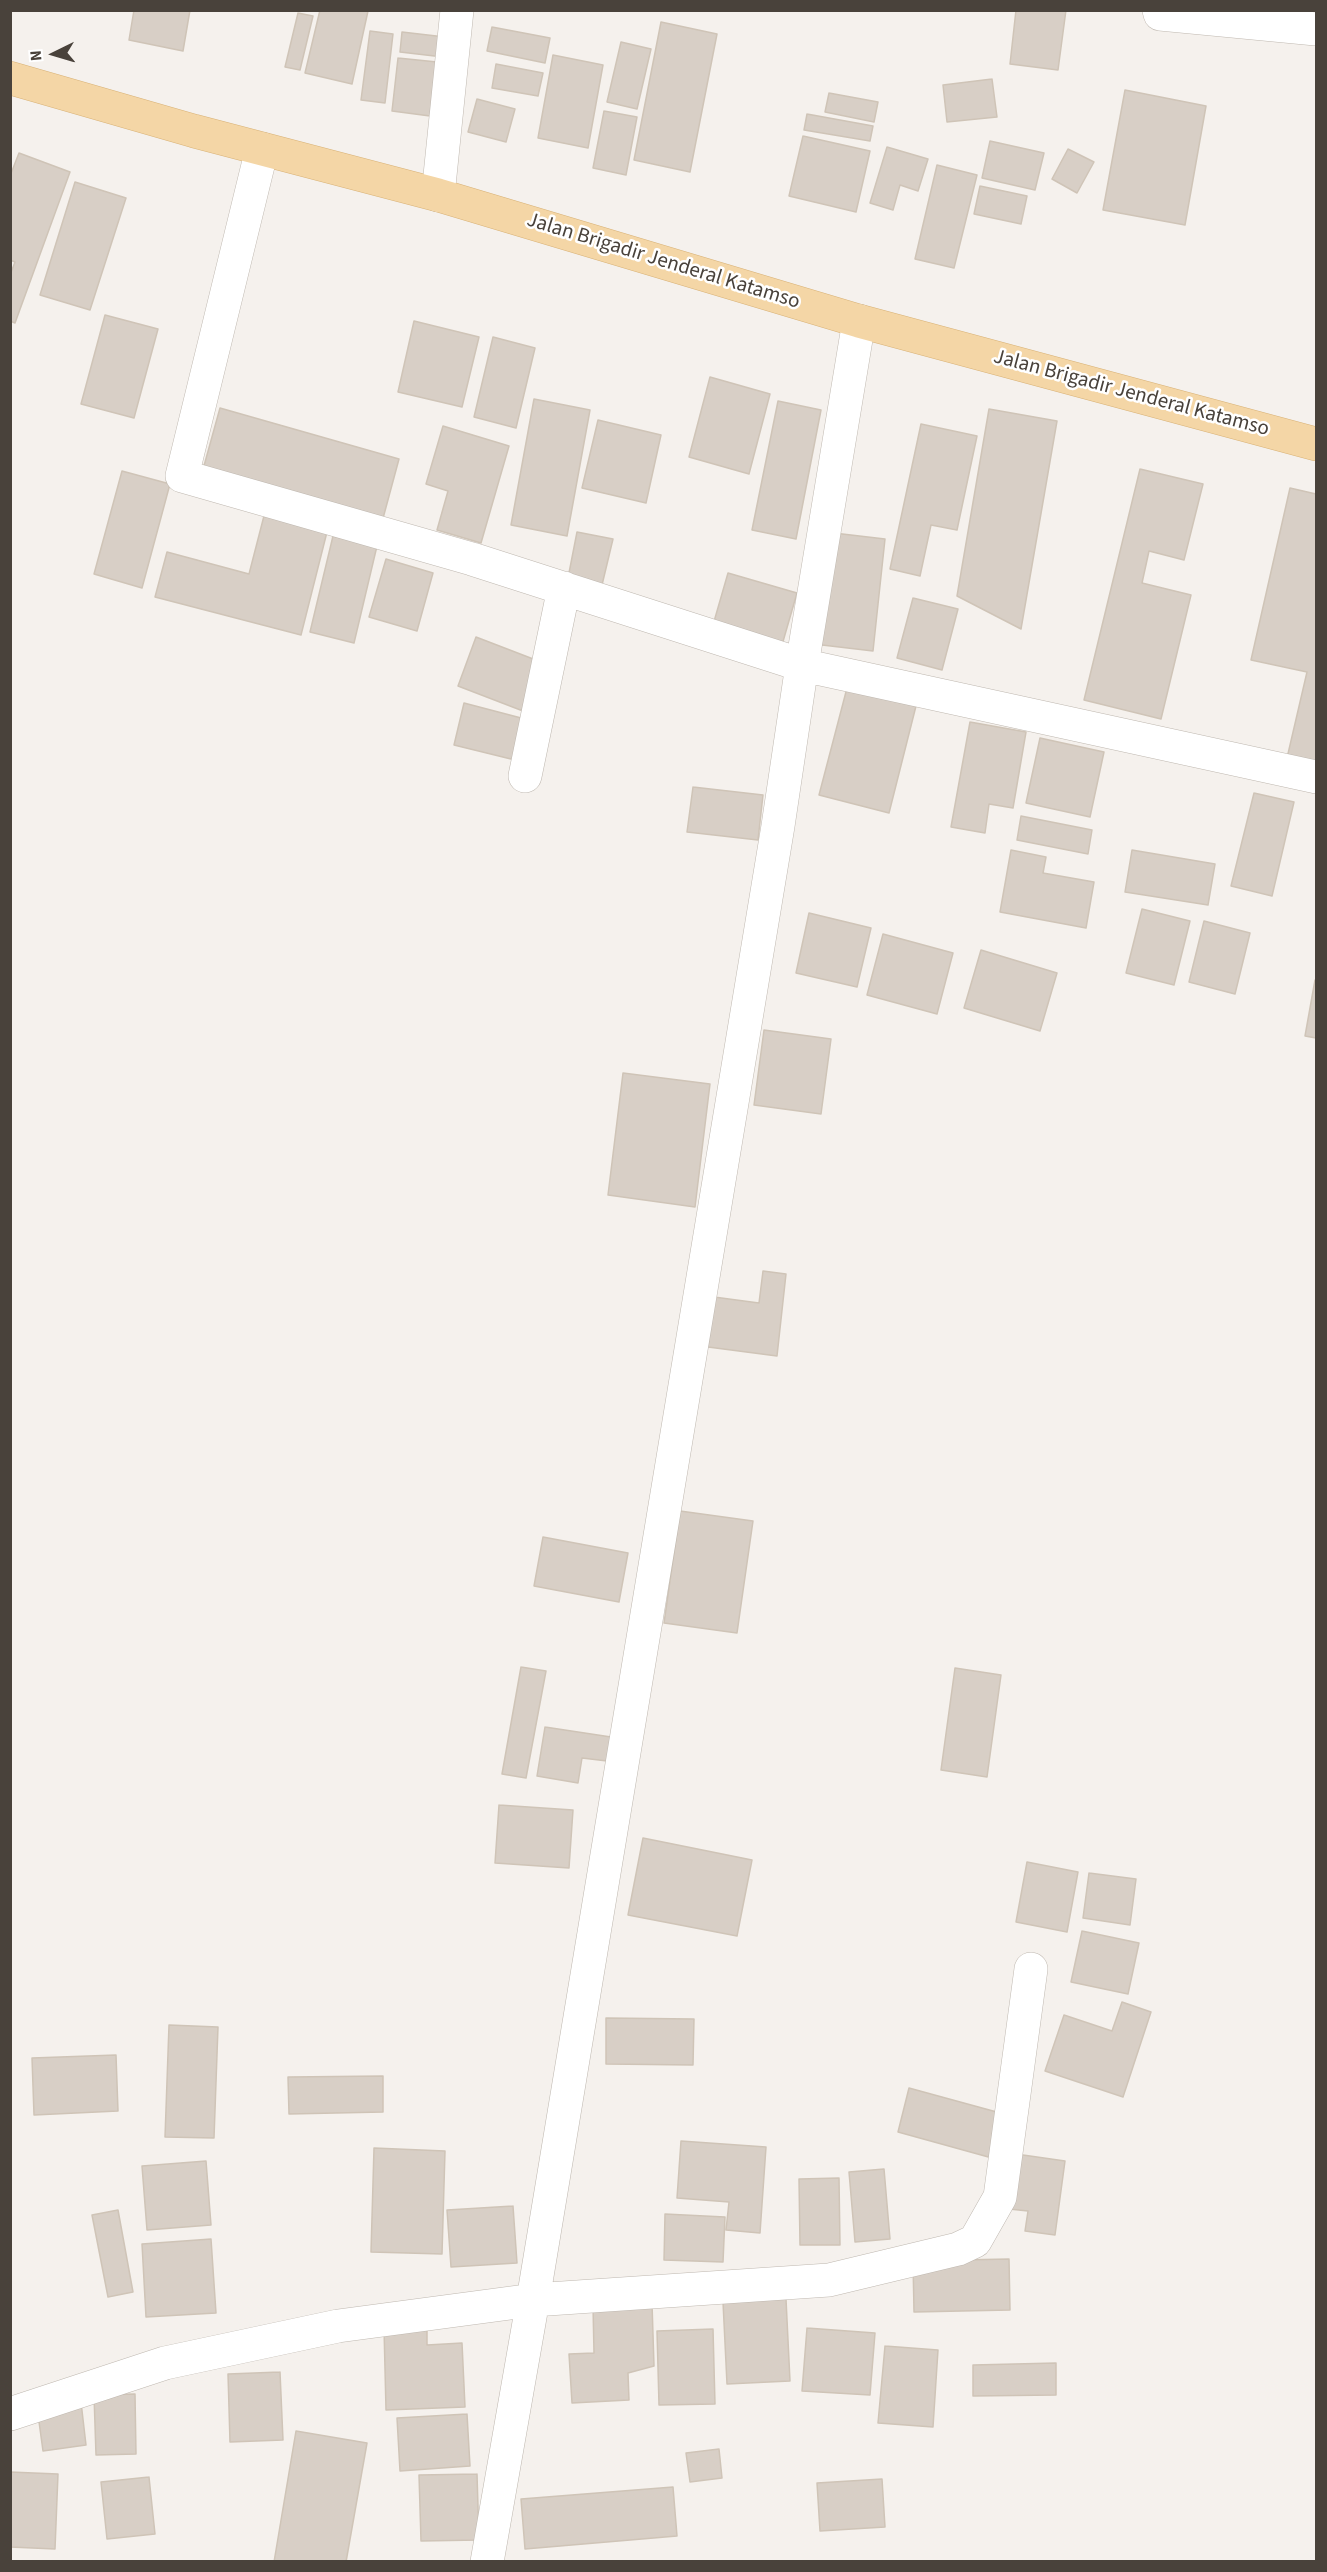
<!DOCTYPE html>
<html>
<head>
<meta charset="utf-8">
<style>
  body { margin:0 }
  #map { position:relative; width:1327px; height:2572px; overflow:hidden; background:#f5f1ed; font-family:"Source Sans 3",sans-serif }
  canvas { display:block }
  .frame { position:absolute; inset:0; border:12px solid #49423b; pointer-events:none }
  .north { position:absolute; left:24px; top:24px; width:60px; height:60px; -webkit-text-stroke:4px #fff; paint-order:stroke; rotate:265deg; font-size:16px; font-weight:700; line-height:24px; text-align:center; color:#49423b }
  .north::after { content:''; display:block; margin:auto; width:21px; height:27px; background:#49423b; clip-path:polygon(50% 0,100% 100%,50% 72%,0 100%) }
</style>
</head>
<body>
<div id="map">
<canvas width="1327" height="2572"></canvas>
<div class="frame"></div>
<div class="north">N</div>
</div>
<script>
const ctx = document.querySelector('canvas').getContext('2d');
ctx.lineJoin = 'round';
function fill(path, color) { ctx.fillStyle = color; ctx.fill(path, 'evenodd'); }
const poly = rows => new Path2D(rows.map(r => 'M' + r).join(''));
function trace(path, color, width, dash) { ctx.strokeStyle = color; ctx.lineWidth = width; ctx.lineCap = dash ? 'butt' : 'round'; ctx.setLineDash(dash || []); ctx.stroke(path); }
function drawText(font, color, halo, rows, align = 'center') {
  ctx.font = font + ' "Source Sans 3",sans-serif'; ctx.lineWidth = 5; ctx.setLineDash([]); ctx.textBaseline = 'middle'; ctx.strokeStyle = halo; ctx.fillStyle = color; for (const [text, x, y, turn = 0] of rows) {
    ctx.save(); ctx.translate(x, y); ctx.rotate((+turn || 0) * Math.PI / 180); ctx.textAlign = isNaN(turn) ? turn : align; if (halo) ctx.strokeText(text, 0, 0); ctx.fillText(text, 0, 0); ctx.restore();
  }
}
const building = poly([
  [134,10,190,10,183,51,129,40,134,10],
  [320,10,368,11,352,84,305,73,320,10],
  [1016,10,1066,10,1058,70,1010,64,1016,10],
  [298,13,313,16,300,70,285,67,298,13],
  [661,22,717,34,690,172,634,160,661,22],
  [492,27,550,38,545,63,487,51,492,27],
  [370,31,393,34,385,103,361,100,370,31],
  [402,32,445,37,443,57,400,52,402,32],
  [621,42,651,49,637,109,607,102,621,42],
  [553,55,603,65,588,148,538,138,553,55],
  [398,58,437,62,430,116,392,111,398,58],
  [496,64,543,73,538,96,492,88,496,64],
  [992,79,997,117,947,122,943,85,992,79],
  [1125,90,1206,106,1185,225,1103,210,1125,90],
  [829,93,878,102,874,122,825,112,829,93],
  [477,99,515,109,506,142,468,132,477,99],
  [604,111,637,117,626,175,593,168,604,111],
  [807,114,873,126,870,141,804,130,807,114],
  [803,136,870,151,856,212,789,196,803,136],
  [990,141,1044,153,1035,190,982,178,990,141],
  [887,147,928,159,918,191,900,185,893,210,870,203,887,147],
  [1068,149,1094,162,1077,193,1052,179,1068,149],
  [19,153,70,172,15,323,10,321,10,275,15,262,10,260,10,176,19,153],
  [937,165,977,175,954,268,915,259,937,165],
  [75,182,126,198,90,310,40,295,75,182],
  [980,186,1027,196,1021,224,974,214,980,186],
  [105,315,158,329,134,418,81,404,105,315],
  [414,321,479,337,462,407,398,392,414,321],
  [493,337,535,348,516,428,474,417,493,337],
  [710,377,770,394,749,474,689,457,710,377],
  [534,399,590,410,567,536,511,525,534,399],
  [778,401,821,410,796,539,752,530,778,401],
  [220,408,399,459,382,522,202,473,220,408],
  [989,409,1057,421,1021,629,957,596,989,409],
  [598,420,661,435,646,503,582,488,598,420],
  [921,424,977,436,957,530,931,525,920,576,890,569,921,424],
  [443,426,509,446,481,543,437,530,448,491,426,484,443,426],
  [1140,469,1203,484,1184,560,1149,551,1142,583,1191,595,1161,719,1084,700,1140,469],
  [122,471,170,484,142,588,94,574,122,471],
  [1290,488,1316,494,1316,764,1287,758,1307,672,1251,660,1290,488],
  [265,512,328,528,301,635,155,597,167,552,249,574,265,512],
  [577,532,613,539,602,585,568,578,577,532],
  [834,533,885,539,873,651,822,645,834,533],
  [333,536,377,546,354,643,310,632,333,536],
  [386,559,433,573,417,631,369,617,386,559],
  [728,573,797,593,782,645,713,625,728,573],
  [913,598,958,609,942,670,897,658,913,598],
  [476,637,541,662,523,711,458,686,476,637],
  [847,688,916,706,889,813,819,795,847,688],
  [464,703,525,719,515,760,454,745,464,703],
  [970,722,1026,732,1013,808,989,804,985,833,951,827,970,722],
  [1040,738,1104,752,1090,817,1026,803,1040,738],
  [693,787,763,795,758,840,687,832,693,787],
  [1254,793,1294,802,1272,896,1231,886,1254,793],
  [1021,816,1092,830,1088,854,1017,840,1021,816],
  [1011,850,1046,857,1043,873,1094,882,1086,928,1000,912,1011,850],
  [1132,850,1215,864,1208,905,1125,892,1132,850],
  [1142,909,1190,921,1174,985,1126,973,1142,909],
  [809,913,871,928,857,987,796,973,809,913],
  [1204,921,1250,933,1235,994,1189,982,1204,921],
  [883,934,953,953,937,1014,867,995,883,934],
  [981,950,1057,973,1040,1031,964,1008,981,950],
  [1315,980,1316,980,1316,1038,1305,1036,1315,980],
  [764,1030,831,1039,821,1114,754,1105,764,1030],
  [623,1073,710,1084,695,1207,608,1195,623,1073],
  [763,1271,786,1274,777,1356,708,1347,714,1297,759,1303,763,1271],
  [680,1511,753,1521,737,1633,664,1623,680,1511],
  [543,1537,628,1553,619,1602,534,1586,543,1537],
  [521,1667,546,1671,526,1778,502,1774,521,1667],
  [955,1668,1001,1675,987,1777,941,1770,955,1668],
  [545,1727,611,1737,607,1761,582,1758,578,1783,537,1776,545,1727],
  [499,1805,573,1810,569,1868,495,1863,499,1805],
  [643,1838,752,1860,737,1936,628,1915,643,1838],
  [1027,1862,1078,1872,1067,1932,1016,1922,1027,1862],
  [1089,1873,1136,1879,1130,1925,1083,1918,1089,1873],
  [1082,1931,1139,1943,1128,1994,1071,1982,1082,1931],
  [1122,2002,1151,2012,1123,2097,1045,2071,1064,2015,1112,2031,1122,2002],
  [606,2018,694,2019,693,2065,606,2064,606,2018],
  [169,2025,218,2027,214,2138,165,2137,169,2025],
  [116,2055,118,2111,34,2115,32,2058,116,2055],
  [383,2076,383,2112,289,2114,288,2077,383,2076],
  [909,2088,1004,2114,992,2158,898,2132,909,2088],
  [681,2141,766,2147,760,2233,726,2230,729,2202,677,2198,681,2141],
  [374,2148,445,2151,442,2254,371,2252,374,2148],
  [1016,2154,1065,2161,1055,2235,1025,2231,1028,2211,1009,2209,1016,2154],
  [206,2161,211,2225,147,2230,142,2166,206,2161],
  [884,2169,890,2239,855,2242,849,2172,884,2169],
  [839,2178,840,2245,800,2245,799,2179,839,2178],
  [513,2206,517,2263,451,2267,447,2210,513,2206],
  [118,2210,133,2292,108,2297,92,2215,118,2210],
  [665,2214,725,2217,723,2262,664,2260,665,2214],
  [211,2239,216,2313,146,2317,142,2244,211,2239],
  [1009,2259,1010,2310,914,2312,913,2261,1009,2259],
  [786,2299,790,2381,727,2384,723,2302,786,2299],
  [652,2303,654,2366,628,2373,629,2400,572,2403,569,2354,594,2353,593,2306,652,2303],
  [427,2327,427,2345,462,2343,465,2407,386,2410,384,2328,427,2327],
  [807,2328,875,2333,870,2395,802,2391,807,2328],
  [713,2329,715,2404,659,2405,657,2331,713,2329],
  [885,2346,938,2350,933,2427,878,2423,885,2346],
  [1056,2363,1056,2395,973,2396,973,2365,1056,2363],
  [280,2372,283,2440,230,2442,228,2374,280,2372],
  [135,2394,136,2454,96,2455,94,2395,135,2394],
  [81,2402,86,2445,43,2451,37,2407,81,2402],
  [467,2414,470,2466,400,2471,397,2418,467,2414],
  [296,2431,367,2443,346,2562,274,2562,296,2431],
  [719,2449,722,2478,690,2482,686,2453,719,2449],
  [10,2472,58,2474,55,2549,10,2547,10,2472],
  [477,2474,479,2540,421,2541,419,2475,477,2474],
  [149,2477,155,2534,107,2539,101,2482,149,2477],
  [882,2479,885,2527,820,2531,817,2483,882,2479],
  [673,2487,677,2536,525,2549,521,2499,673,2487]
]);
const minor = poly([
  [1159,10,1160,14,1316,29],
  [262,149,182,476,472,559,802,665,1316,777],
  [438,195,457,10],
  [525,776,564,588],
  [10,2414,165,2363,338,2326,533,2300,829,2280,958,2249,975,2241,1000,2197,1031,1969],
  [487,2562,533,2300,778,826,802,665,859,321]
]);
const major = poly([
  [10,78,194,131,438,195,859,321,1316,444]
]);
const streetNames = [
  ["Jalan Brigadir Jenderal Katamso",663,262,17],
  ["Jalan Brigadir Jenderal Katamso",1131,394,15]
];
fill(building, '#d8cfc6');
trace(building, '#cfc4b7', 1.5);
trace(minor, '#bfb8b0', 34);
trace(major, '#d8b277', 34);
trace(minor, '#fff', 33);
trace(major, '#f4d6a6', 33);
drawText('21px', '#49423b', '#fff', streetNames);
</script>
</body>
</html>
